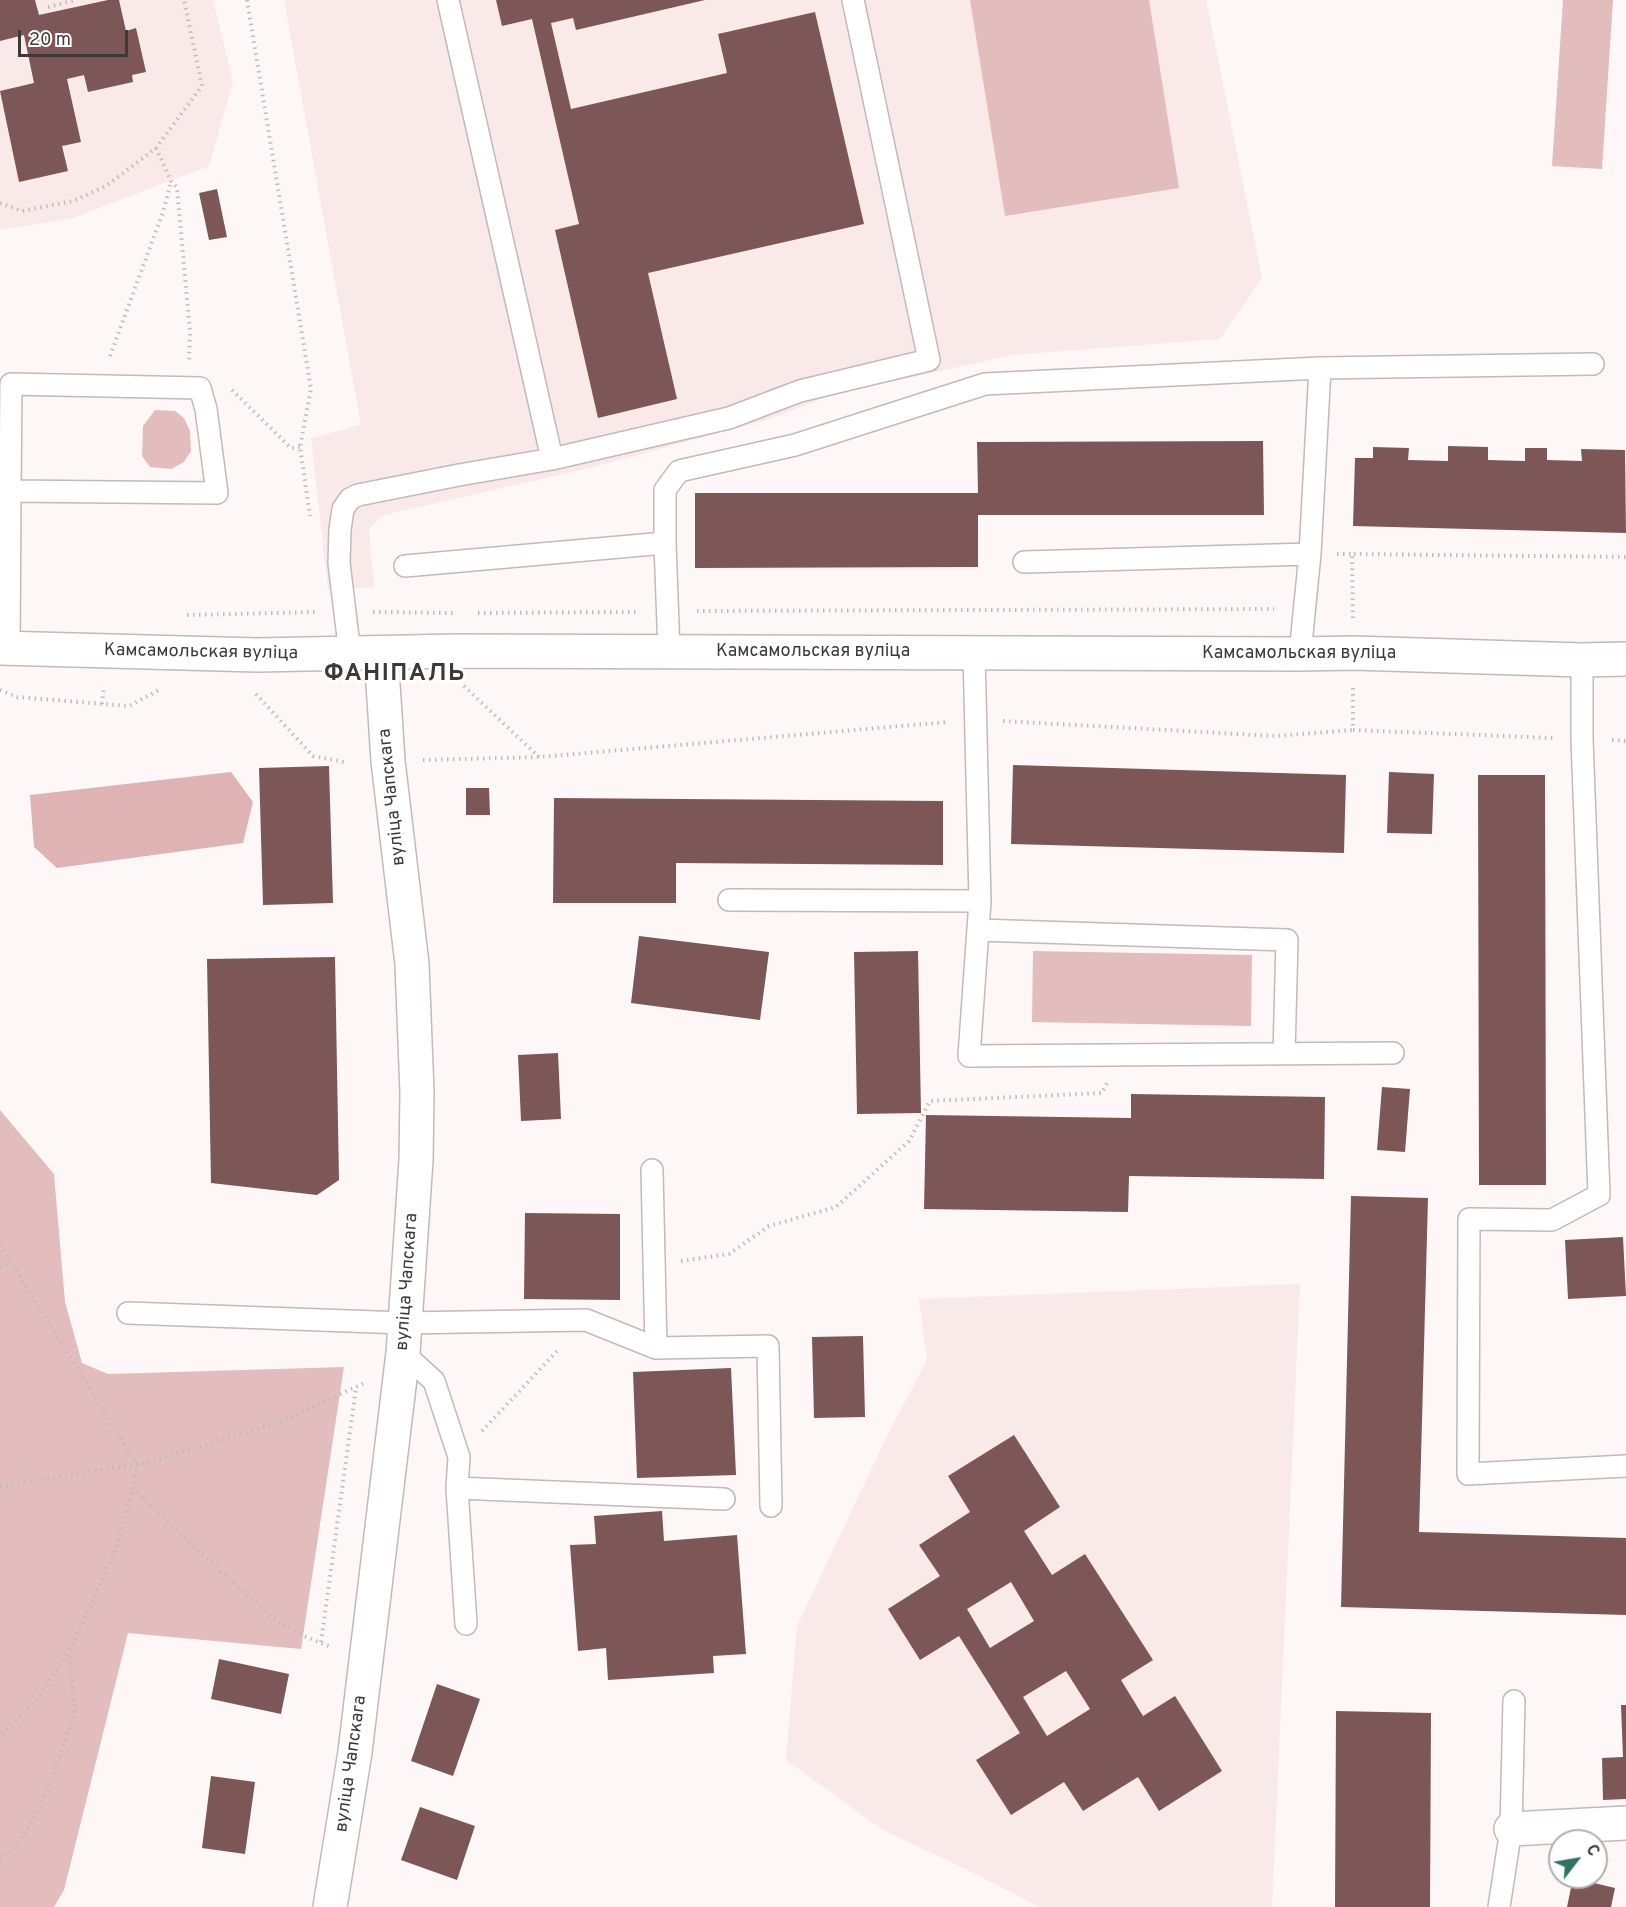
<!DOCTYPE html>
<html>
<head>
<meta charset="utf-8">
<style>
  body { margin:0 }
  #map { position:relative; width:1626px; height:1907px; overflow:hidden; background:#fef7f7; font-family:Overpass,sans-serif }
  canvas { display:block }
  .north { position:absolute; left:1548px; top:1829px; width:60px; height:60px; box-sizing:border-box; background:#fff; border:2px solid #b2b0b0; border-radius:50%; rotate:59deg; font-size:16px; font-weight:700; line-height:24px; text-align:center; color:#3e3939 }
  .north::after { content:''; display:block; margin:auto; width:21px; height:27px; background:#307364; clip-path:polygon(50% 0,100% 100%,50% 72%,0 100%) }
  .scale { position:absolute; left:18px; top:30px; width:110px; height:27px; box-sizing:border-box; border:3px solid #3e3939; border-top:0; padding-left:8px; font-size:18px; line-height:21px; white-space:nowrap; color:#3e3939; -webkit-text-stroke:4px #fff; paint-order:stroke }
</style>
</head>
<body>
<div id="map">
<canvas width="1626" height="1907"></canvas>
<div class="north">С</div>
<div class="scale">20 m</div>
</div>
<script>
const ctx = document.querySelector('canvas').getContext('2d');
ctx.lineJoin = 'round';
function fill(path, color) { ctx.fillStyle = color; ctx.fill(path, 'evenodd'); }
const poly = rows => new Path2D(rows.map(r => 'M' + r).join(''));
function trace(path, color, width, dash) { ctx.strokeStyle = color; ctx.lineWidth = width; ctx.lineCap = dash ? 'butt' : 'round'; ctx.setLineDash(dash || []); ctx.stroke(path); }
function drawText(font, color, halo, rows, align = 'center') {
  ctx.font = font + ' Overpass,sans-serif'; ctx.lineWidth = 6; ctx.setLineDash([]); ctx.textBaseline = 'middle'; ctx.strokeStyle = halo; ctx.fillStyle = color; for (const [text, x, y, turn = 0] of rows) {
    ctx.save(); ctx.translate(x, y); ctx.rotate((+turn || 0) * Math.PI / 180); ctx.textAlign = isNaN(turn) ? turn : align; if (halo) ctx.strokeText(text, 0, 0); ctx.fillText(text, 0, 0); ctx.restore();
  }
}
const built = poly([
  [0,0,213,0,233,82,209,166,70,219,0,230],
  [284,0,1206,0,1262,278,1220,339,1013,355,836,394,763,421,590,468,384,515,369,529,374,587,328,590,311,438,361,425],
  [1300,1284,1272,1907,1039,1907,978,1875,883,1830,786,1760,797,1626,888,1434,927,1360,919,1299]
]);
const green = poly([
  [970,0,1149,0,1179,188,1005,216],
  [1563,0,1613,0,1602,169,1552,166],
  [155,410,175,411,184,418,190,431,191,451,184,462,171,469,150,467,142,456,143,426],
  [1033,951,1252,955,1251,1026,1032,1022],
  [0,1110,54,1174,65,1302,82,1363,108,1374,344,1367,301,1649,128,1633,64,1890,54,1907,0,1907]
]);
const forest = poly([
  [231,772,253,802,243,843,57,868,34,847,30,795]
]);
const building = poly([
  [0,0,35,0,39,15,108,0,119,0,126,31,136,28,146,72,132,75,133,82,88,92,84,75,67,79,81,142,62,146,68,171,19,182,0,91,34,83,24,35,0,41],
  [496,0,705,0,576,30,573,18,551,23,571,109,727,73,718,34,815,12,864,224,648,273,677,399,598,418,555,230,579,224,532,19,502,26],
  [217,189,227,237,209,240,199,193],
  [1263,441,1264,515,978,515,978,567,695,568,695,493,978,493,977,442],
  [1448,446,1488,447,1488,460,1525,461,1525,448,1547,448,1547,460,1582,461,1581,449,1625,450,1626,533,1353,526,1355,458,1373,458,1373,447,1409,448,1408,460,1448,461],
  [1013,765,1346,775,1344,853,1011,844],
  [329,766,333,903,263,905,259,768],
  [1389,772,1434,774,1432,834,1387,833],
  [1478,775,1545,775,1546,1185,1479,1185],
  [466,788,489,788,490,815,466,815],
  [554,798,943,801,943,865,676,863,676,903,553,903],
  [639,936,769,952,760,1020,631,1003],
  [918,951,921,1113,857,1114,854,952],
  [335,957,339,1180,317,1195,211,1183,207,959],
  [558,1053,561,1119,521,1121,518,1055],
  [1382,1087,1410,1089,1405,1152,1377,1150],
  [1131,1094,1325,1097,1324,1179,1129,1176,1128,1212,924,1209,926,1115,1131,1118],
  [1351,1196,1428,1198,1419,1532,1626,1538,1626,1615,1341,1607],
  [525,1213,620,1214,620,1300,524,1299],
  [1623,1237,1626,1296,1568,1299,1565,1240],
  [863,1336,865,1417,814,1418,812,1337],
  [731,1368,736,1475,637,1478,633,1372],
  [1014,1435,1060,1507,1024,1531,1052,1575,1085,1554,1153,1660,1121,1680,1143,1716,1175,1696,1222,1771,1159,1811,1138,1777,1083,1811,1064,1782,1011,1815,976,1760,1020,1733,959,1636,920,1660,888,1609,940,1576,919,1545,970,1512,948,1476],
  [1011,1582,1034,1621,990,1648,967,1609],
  [1066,1671,1090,1709,1047,1736,1023,1697],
  [662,1511,664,1541,737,1535,746,1654,713,1656,714,1673,608,1680,606,1648,578,1651,570,1545,596,1544,594,1516],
  [219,1659,289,1674,281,1714,211,1699],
  [437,1684,480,1699,453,1776,411,1761],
  [1621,1705,1626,1705,1626,1799,1603,1800,1602,1758,1623,1757],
  [1336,1711,1431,1713,1430,1907,1335,1907],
  [211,1776,255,1782,245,1854,202,1848],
  [420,1807,475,1826,457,1880,401,1860],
  [1573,1878,1615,1888,1611,1907,1567,1907]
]);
const path = poly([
  [247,0,311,389,300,447,310,516],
  [48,7,75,0],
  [156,148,171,181,177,188,190,332,189,360],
  [0,203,22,211,73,201,106,186,156,148,202,86,184,0],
  [110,356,163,212,171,182],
  [232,390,291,448,300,447],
  [1337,554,1352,554],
  [697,611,1274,609],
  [373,612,455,613],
  [478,613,638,612],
  [187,615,317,612],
  [1353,618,1352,554,1626,557],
  [464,686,539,757],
  [1353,688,1353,730,1553,738],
  [0,690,17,697,129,706,161,689],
  [256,694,313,756,344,762],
  [102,704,104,686],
  [1003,721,1275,736,1353,730],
  [1612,740,1626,741],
  [423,760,540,757,948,722],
  [0,1245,137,1464,130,1501,113,1556,69,1652,38,1699,0,1736],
  [681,1261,729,1254,769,1226,836,1207,909,1141,930,1101,1102,1093,1107,1083],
  [0,1268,10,1263],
  [482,1431,557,1351],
  [0,1486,150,1462,283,1421,364,1383],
  [133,1488,171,1526,275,1620,304,1636,331,1647],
  [321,1642,356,1388],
  [0,1859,15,1848,41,1806,75,1714,70,1653]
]);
const service = poly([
  [448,0,552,459],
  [665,543,665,490,679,471,795,445,985,384,1320,368],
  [1024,562,1310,554],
  [405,566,665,543,669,652],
  [9,649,10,491,11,384,200,388,206,409,217,493,10,491],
  [350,654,339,563,340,530,343,509,350,499,358,495,459,475,552,459,729,418,800,391,929,360,853,0],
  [1300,654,1310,554,1320,368,1593,364],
  [1582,660,1582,739,1599,1195,1552,1220,1469,1219,1468,1474,1626,1466],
  [729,900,980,901,974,653],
  [980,901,969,1056,1393,1053],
  [978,930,1287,940,1284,1054],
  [128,1313,404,1323,586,1320,656,1348,652,1170],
  [656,1348,768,1346,771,1506],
  [403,1353,434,1381,459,1457,457,1488,724,1499],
  [457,1488,466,1624],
  [1499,1907,1511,1829,1514,1701]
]);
const minor = poly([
  [1511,1829,1626,1823],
  [330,1907,355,1752,403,1353,416,1160,417,1093,412,964,388,761,381,653]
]);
const secondary = poly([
  [0,648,257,655,457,651,1300,654,1353,653,1582,660,1626,659]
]);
const streetNames = [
  ["Камсамольская вуліца",813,652],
  ["Камсамольская вуліца",201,653,1],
  ["Камсамольская вуліца",1299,654],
  ["вуліца Чапскага",393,797,-96],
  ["вуліца Чапскага",408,1282,-86],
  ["вуліца Чапскага",352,1764,-82]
];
const districtNames = [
  ["ФАНІПАЛЬ",395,675]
];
fill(built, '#fae9e9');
fill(green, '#e3bcbd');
fill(forest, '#dfb3b4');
fill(building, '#7d5657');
trace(service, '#c4b9b9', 24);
trace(minor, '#c4b9b9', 36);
trace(secondary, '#c4b9b9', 36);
trace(path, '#c2bbbb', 4, [1.5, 4.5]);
trace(service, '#fff', 21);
trace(minor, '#fff', 33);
trace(secondary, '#fff', 33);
drawText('18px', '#3e3939', '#fff', streetNames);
ctx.letterSpacing = '1.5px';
drawText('bold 24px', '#3e3939', '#fff', districtNames);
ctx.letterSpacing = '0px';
</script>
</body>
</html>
